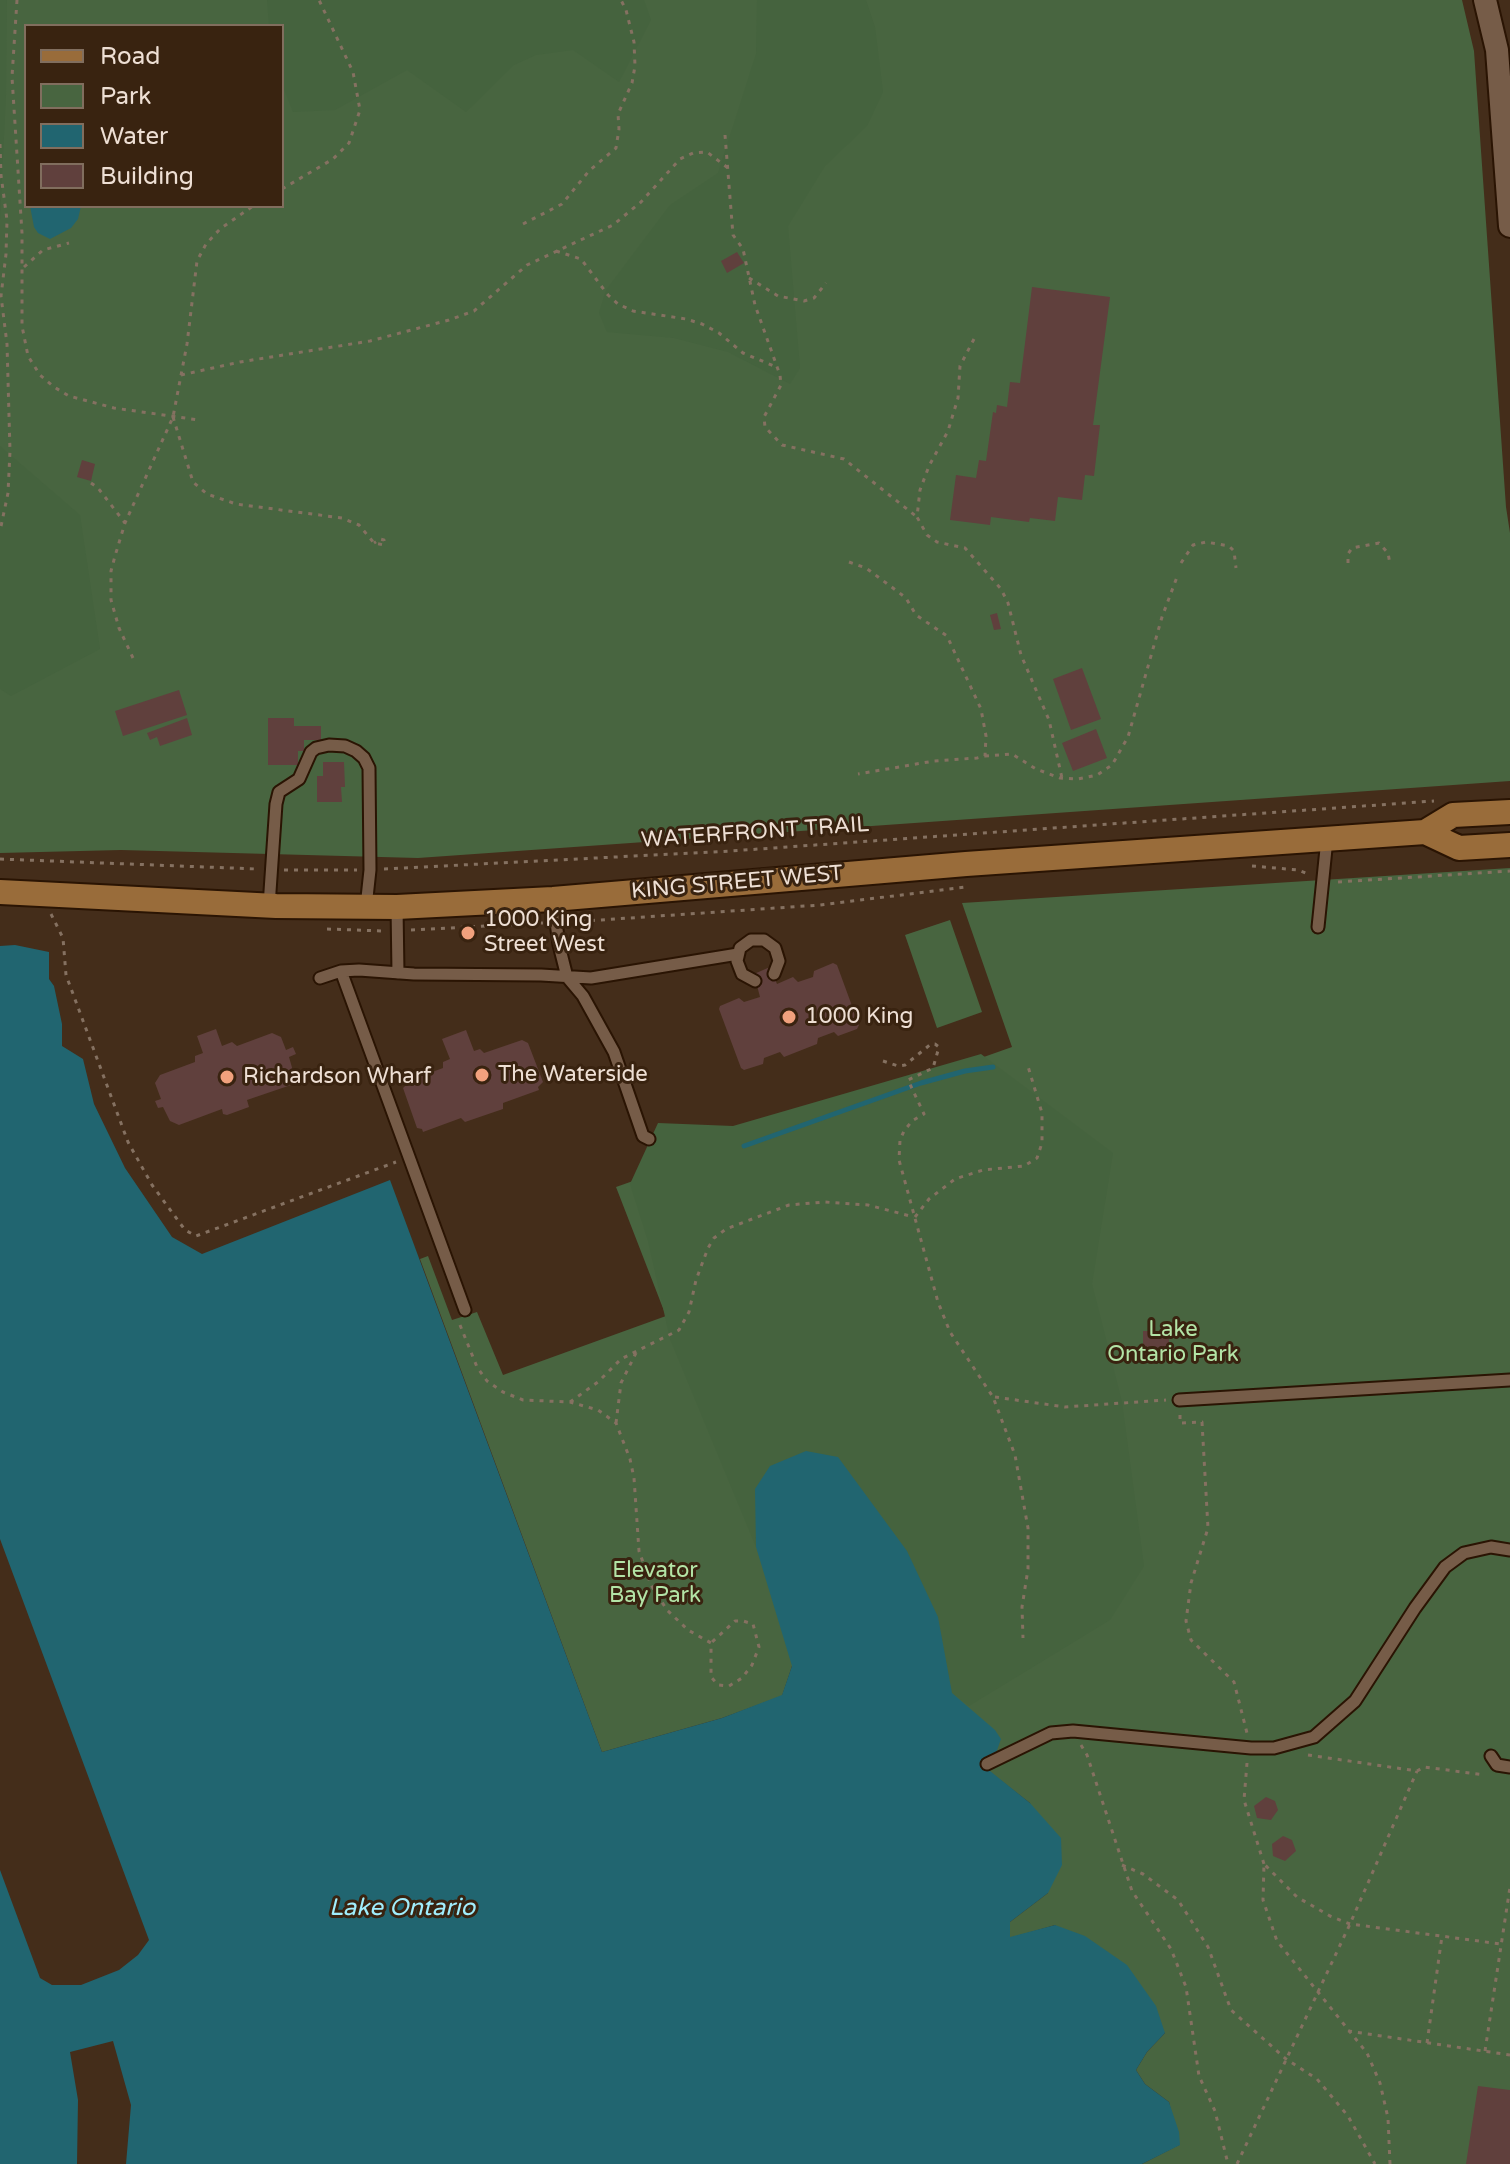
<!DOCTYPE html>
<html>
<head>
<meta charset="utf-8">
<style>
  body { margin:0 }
  #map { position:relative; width:1510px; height:2164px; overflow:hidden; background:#442d1a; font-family:"Varela Round",sans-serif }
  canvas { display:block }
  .legend { position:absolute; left:24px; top:24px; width:260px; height:184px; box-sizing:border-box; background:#392310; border:2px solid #816e5e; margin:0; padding:10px 14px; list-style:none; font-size:24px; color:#eedfd4 }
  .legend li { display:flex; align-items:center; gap:16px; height:40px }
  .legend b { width:40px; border:2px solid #816e5e }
</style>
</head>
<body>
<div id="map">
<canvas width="1510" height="2164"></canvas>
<ul class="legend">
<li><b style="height:10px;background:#996c3a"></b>Road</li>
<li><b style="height:22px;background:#486540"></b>Park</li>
<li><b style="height:22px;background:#216570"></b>Water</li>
<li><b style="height:22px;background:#60403d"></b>Building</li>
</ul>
</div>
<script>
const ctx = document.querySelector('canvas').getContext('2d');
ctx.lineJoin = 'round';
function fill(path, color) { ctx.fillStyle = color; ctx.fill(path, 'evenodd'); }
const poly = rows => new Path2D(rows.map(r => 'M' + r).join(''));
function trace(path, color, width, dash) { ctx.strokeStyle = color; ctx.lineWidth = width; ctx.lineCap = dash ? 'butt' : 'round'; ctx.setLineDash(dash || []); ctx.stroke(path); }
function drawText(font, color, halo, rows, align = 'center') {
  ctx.font = font + ' "Varela Round",sans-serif'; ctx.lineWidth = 6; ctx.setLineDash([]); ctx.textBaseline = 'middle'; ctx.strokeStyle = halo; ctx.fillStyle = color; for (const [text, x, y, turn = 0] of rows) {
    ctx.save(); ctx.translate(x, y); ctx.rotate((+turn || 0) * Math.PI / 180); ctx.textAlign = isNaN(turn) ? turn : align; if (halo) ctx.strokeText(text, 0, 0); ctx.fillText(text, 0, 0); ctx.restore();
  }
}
const green = poly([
  [0,0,1462,0,1474,51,1506,507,1510,533,1510,781,418,858,121,850,0,853],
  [26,26,282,26,282,206,26,206],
  [1510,868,1510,2164,1142,2164,1179,2145,1169,2102,1145,2084,1136,2070,1147,2052,1165,2033,1055,1925,1010,1938,1010,1922,1048,1893,1030,1803,990,1772,985,1759,792,1666,782,1696,722,1718,602,1752,420,1259,428,1256,452,1320,477,1312,503,1375,666,1316,616,1187,1012,1047,962,903],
  [950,920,982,1012,937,1028,905,935]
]);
const forest = poly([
  [0,0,7,0,6,95,0,219],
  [267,0,644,0,651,20,619,82,573,50,536,55,514,65,466,112,407,70,335,110,293,112,282,84,282,26,269,26],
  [757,0,866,0,875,27,883,92,867,126,825,166,788,226,800,368,790,384,728,352,674,338,607,332,599,313,606,290,670,205,718,173,756,54],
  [0,446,80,515,100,649,11,696,0,689],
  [981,1054,1113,1153,1092,1284,1122,1402,1144,1566,1110,1620,969,1706,952,1693,938,1617,907,1551,838,1457,755,1489,756,1547,670,1339,648,1241,630,1184,658,1123,733,1126]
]);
const water = poly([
  [30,206,81,206,78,219,71,228,50,239,38,233,34,227],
  [15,945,49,952,49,979,54,986,62,1024,62,1046,83,1059,94,1104,125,1168,172,1237,202,1254,390,1180,602,1752,722,1718,782,1695,792,1666,756,1547,755,1489,770,1466,806,1451,838,1457,907,1551,938,1617,952,1693,995,1730,1001,1739,996,1753,985,1759,990,1771,1030,1803,1061,1838,1062,1865,1048,1893,1010,1922,1010,1937,1055,1925,1085,1936,1127,1965,1156,2006,1165,2033,1147,2052,1136,2070,1145,2084,1169,2102,1179,2132,1180,2145,1142,2164,0,2164,0,1870,40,1978,52,1985,81,1985,119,1970,138,1955,149,1940,0,1539,0,946]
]);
const pier = poly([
  [113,2041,131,2105,126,2164,77,2164,78,2100,70,2052]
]);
const stream = poly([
  [744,1146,921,1083,965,1071,993,1067]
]);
const building = poly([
  [737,252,744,263,727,273,721,261],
  [1032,287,1110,297,1093,425,1100,425,1094,476,1085,475,1082,500,1058,497,1055,521,1030,518,1029,522,991,517,990,525,950,520,956,475,976,478,979,460,986,461,993,412,996,413,997,405,1007,407,1010,382,1020,383],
  [82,460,95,464,91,481,77,477],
  [997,613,1001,629,994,630,990,615],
  [1082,668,1101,719,1071,730,1053,679],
  [179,690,187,715,123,736,115,711],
  [187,718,192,735,160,746,157,737,150,740,147,733],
  [268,718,294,718,294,726,321,726,321,740,304,740,304,751,298,751,298,765,268,765],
  [1096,729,1107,758,1073,771,1062,743],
  [323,762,344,762,345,787,341,787,342,802,317,802,317,776,323,776],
  [833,963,837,965,859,1025,857,1029,838,1036,834,1032,818,1038,817,1044,784,1057,780,1052,764,1058,763,1064,744,1070,741,1068,719,1009,720,1006,739,998,744,1002,760,997,754,974,770,967,777,984,793,977,798,982,813,977,814,971],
  [216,1029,222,1046,232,1042,237,1046,272,1033,281,1037,286,1050,293,1047,296,1054,289,1057,295,1078,291,1085,247,1100,249,1107,227,1115,223,1114,222,1109,179,1125,170,1121,163,1107,158,1108,155,1101,161,1099,155,1083,160,1075,195,1062,195,1056,203,1053,197,1036],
  [466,1030,474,1051,480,1049,484,1053,522,1040,528,1043,543,1082,538,1087,539,1090,503,1103,503,1109,465,1122,461,1118,423,1132,422,1129,417,1128,403,1088,406,1085,405,1082,443,1068,443,1062,450,1059,442,1039],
  [1143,1331,1169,1331,1169,1358,1143,1359],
  [1266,1797,1275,1801,1278,1810,1271,1820,1257,1818,1254,1806],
  [1283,1836,1292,1840,1296,1851,1285,1861,1273,1856,1272,1844],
  [1478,2086,1510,2090,1510,2164,1466,2164]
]);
const path = poly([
  [17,0,12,77,22,233,22,326,28,356,40,375,54,387,69,396,114,408,199,420],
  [725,135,733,235,743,249,755,305,780,375,781,385,764,417,765,427,782,445,844,459,917,517],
  [0,144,1,175,7,220,6,254,1,296,7,344,10,451,8,493,0,531],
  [282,189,333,159,349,143,360,110,353,72,319,0],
  [523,224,562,204,589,171,616,148,619,129,618,114,632,83,635,66,634,42,626,10,621,0],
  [556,251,581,259,608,295,618,304,633,311,686,319,702,324,719,333,743,353,774,366],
  [24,267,43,250,69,243],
  [749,278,778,296,804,301,814,298,826,283],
  [974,339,960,366,958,398,948,431,929,466,920,490,917,517,927,535,937,542,965,548,1001,589,1008,603,1021,655,1049,720,1062,778],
  [181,375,240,362,370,341,449,320,474,311,527,265,613,225,641,202,680,159,693,153,707,152,728,168],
  [173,417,193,482,207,494,236,504,342,518,359,525,374,543,384,545,384,540,380,539,374,543],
  [91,483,98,488,125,523],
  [849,562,866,568,897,591,906,598,916,615,947,636,981,709,986,736,985,756,977,758,934,761,858,774],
  [1181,563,1193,545,1206,542,1229,546,1234,551,1236,568],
  [1348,563,1348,554,1352,548,1379,543,1388,553,1390,564],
  [133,658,119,628,111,600,111,571,115,556,125,523,173,417,187,344,197,261,206,244,220,229,253,206],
  [985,756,1012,754,1036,769,1060,778,1078,779,1097,775,1112,765,1128,737,1162,617,1177,577],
  [0,859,257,869],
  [1252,866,1298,870,1308,874],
  [384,869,731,851,1434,801],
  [284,870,357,870],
  [1338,882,1510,871],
  [51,914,63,938,66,975,128,1142,152,1185,185,1230,196,1236,396,1162],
  [571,922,820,905,966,887],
  [327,929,384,931],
  [411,930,543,923],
  [883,1061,898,1066,905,1065,931,1044,935,1044,939,1047,933,1068,908,1080,924,1114,912,1121,904,1131,900,1140,899,1160,938,1302,950,1332,993,1397,1015,1455,1028,1528,1028,1569,1022,1607,1023,1638],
  [915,1217,929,1199,955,1179,983,1170,1024,1166,1037,1158,1042,1143,1042,1113,1027,1063],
  [460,1325,477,1367,487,1381,503,1392,523,1400,570,1402,598,1410,616,1423,630,1459,634,1478,639,1551,651,1585,667,1610,688,1630,711,1643,711,1677,718,1685,729,1686,742,1678,752,1665,759,1647,753,1624,743,1621,735,1621,711,1643],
  [995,1397,1065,1407,1166,1400],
  [570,1402,598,1382,621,1359,679,1330,689,1312,696,1280,708,1248,714,1238,726,1229,789,1205,824,1202,868,1205,914,1217],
  [1180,1415,1180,1423,1202,1422,1208,1528,1191,1583,1186,1621,1191,1640,1234,1682,1247,1733],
  [616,1423,621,1383,637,1351],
  [1081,1745,1087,1755,1132,1891,1171,1949,1186,1987,1199,2076,1215,2111,1228,2164],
  [1308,1755,1417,1771,1424,1767,1485,1775],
  [1247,1763,1244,1800,1264,1864],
  [1122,1865,1143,1874,1178,1900,1208,1947,1231,2010,1286,2059,1317,2079,1348,2116,1375,2164],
  [1348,2031,1510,2055],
  [1427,2043,1442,1936],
  [1485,2051,1510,1887],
  [1237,2164,1350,1924,1417,1771],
  [1390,2164,1388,2118,1380,2083,1367,2053,1277,1941,1263,1900,1264,1864,1297,1897,1330,1916,1350,1924,1501,1944]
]);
const lane = poly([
  [553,899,559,945,567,977,583,996,614,1052,643,1136,649,1139],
  [269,906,276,804,279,792,299,779,311,752,316,748,329,745,345,746,356,751,364,758,369,768,370,870,366,907],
  [397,907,398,973],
  [1318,927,1327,839],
  [341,971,465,1310],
  [320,978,341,971,359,970,414,974,541,975,591,978,738,954],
  [755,981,742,974,737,961,740,948,751,940,764,940,775,948,779,961,774,974],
  [1179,1400,1510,1380],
  [1491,1756,1497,1765,1510,1767],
  [987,1764,1051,1733,1073,1731,1251,1748,1274,1748,1314,1737,1355,1701,1415,1608,1445,1567,1464,1553,1491,1547,1510,1550]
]);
const street = poly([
  [1485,0,1497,50,1510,226]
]);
const secondary = poly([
  [1425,832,1459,848,1510,845],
  [0,892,276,906,397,907,553,899,966,864,1425,832,1453,815,1510,812]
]);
const markers = [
  [468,933,8,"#f1a17d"],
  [789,1017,8,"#f1a17d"],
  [482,1075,8,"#f1a17d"],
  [227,1077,8,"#f1a17d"]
];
const streetNames = [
  ["WATERFRONT TRAIL",755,833,-4],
  ["KING STREET WEST",737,883,-5]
];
const poiNames = [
  ["1000 King",484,920],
  ["Street West",484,945],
  ["1000 King",805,1017],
  ["The Waterside",498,1075],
  ["Richardson Wharf",243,1077]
];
const parkNames = [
  ["Lake",1173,1330],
  ["Ontario Park",1173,1355],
  ["Elevator",655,1571],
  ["Bay Park",655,1596]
];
const waterNames = [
  ["Lake Ontario",402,1909]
];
fill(green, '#486540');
fill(forest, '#45633e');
fill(water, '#216570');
fill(pier, '#442d1a');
trace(stream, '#216570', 5);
fill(building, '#60403d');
trace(lane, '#2a1403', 15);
trace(street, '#2a1403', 26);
trace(secondary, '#2a1403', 28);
trace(path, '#857161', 3, [4, 6]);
trace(lane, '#765c48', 11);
trace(street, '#765c48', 22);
trace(secondary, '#996c3a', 24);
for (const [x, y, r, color] of markers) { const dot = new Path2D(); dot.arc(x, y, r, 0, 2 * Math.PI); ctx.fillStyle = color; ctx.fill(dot); trace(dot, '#392310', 3); }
drawText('22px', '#eedfd4', '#392310', streetNames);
drawText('22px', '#eedfd4', '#392310', poiNames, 'left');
drawText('22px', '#b3e4a6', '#392310', parkNames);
drawText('italic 24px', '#a0eefd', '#392310', waterNames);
</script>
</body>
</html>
